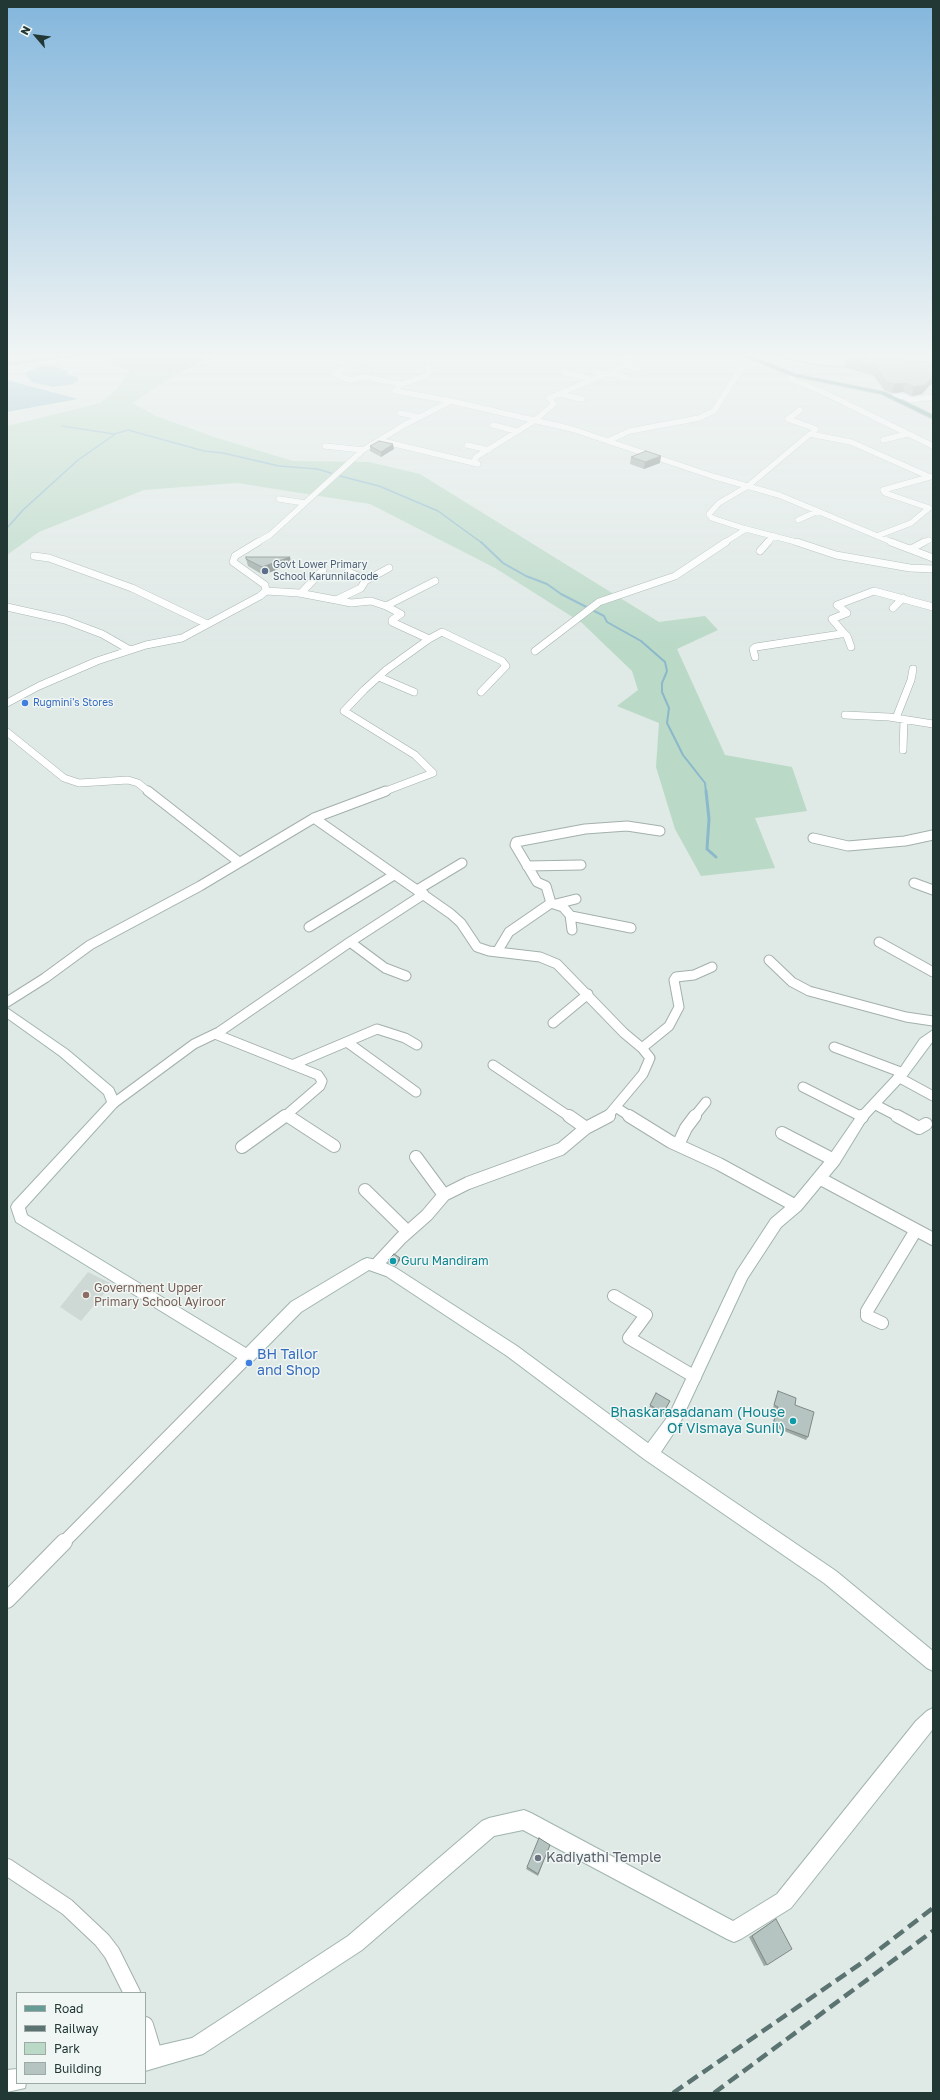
<!DOCTYPE html>
<html>
<head>
<meta charset="utf-8">
<style>
  body { margin:0 }
  #map { position:relative; width:940px; height:2100px; overflow:hidden; background:#dfe9e6; font-family:"Golos Text",sans-serif }
  canvas { display:block }
  .frame { position:absolute; inset:0; border:8px solid #223835; pointer-events:none }
  .legend { position:absolute; left:16px; top:1992px; width:130px; height:92px; box-sizing:border-box; background:#f0f6f4; border:1px solid #9eaaa8; margin:0; padding:5px 7px; list-style:none; font-size:12px; color:#223835 }
  .legend li { display:flex; align-items:center; gap:8px; height:20px }
  .legend b { width:20px; border:1px solid #9eaaa8 }
  .north { position:absolute; left:16px; top:16px; width:40px; height:40px; -webkit-text-stroke:3px #f0f6f4; paint-order:stroke; rotate:298deg; font-size:11px; font-weight:700; line-height:16px; text-align:center; color:#223835 }
  .north::after { content:''; display:block; margin:auto; width:14px; height:18px; background:#223835; clip-path:polygon(50% 0,100% 100%,50% 72%,0 100%) }
</style>
</head>
<body>
<div id="map">
<canvas width="940" height="2100"></canvas>
<div class="frame"></div>
<ul class="legend">
<li><b style="height:5px;background:#679c96"></b>Road</li>
<li><b style="height:5px;background:#5c7471"></b>Railway</li>
<li><b style="height:11px;background:#bad9c7"></b>Park</li>
<li><b style="height:11px;background:#b5c4c0"></b>Building</li>
</ul>
<div class="north">N</div>
</div>
<script>
const ctx = document.querySelector('canvas').getContext('2d');
ctx.lineJoin = 'round';
function fill(path, color) { ctx.fillStyle = color; ctx.fill(path, 'evenodd'); }
const poly = rows => new Path2D(rows.map(r => 'M' + r).join(''));
function trace(path, color, width, dash) { ctx.strokeStyle = color; ctx.lineWidth = width; ctx.lineCap = dash ? 'butt' : 'round'; ctx.setLineDash(dash || []); ctx.stroke(path); }
function drawText(font, color, halo, rows, align = 'center') {
  ctx.font = font + ' "Golos Text",sans-serif'; ctx.lineWidth = 3; ctx.setLineDash([]); ctx.textBaseline = 'middle'; ctx.strokeStyle = halo; ctx.fillStyle = color; for (const [text, x, y, turn = 0] of rows) {
    ctx.save(); ctx.translate(x, y); ctx.rotate((+turn || 0) * Math.PI / 180); ctx.textAlign = isNaN(turn) ? turn : align; if (halo) ctx.strokeText(text, 0, 0); ctx.fillText(text, 0, 0); ctx.restore();
  }
}
const built = poly([
  [88,1272,112,1284,81,1321,60,1307]
]);
const green = poly([
  [143,353,216,353,165,381,133,403,156,416,217,438,293,461,369,462,420,474,659,622,705,616,718,630,677,649,725,755,792,767,807,811,755,818,775,868,701,876,675,829,656,767,659,723,617,706,638,690,632,671,582,623,495,568,370,504,237,483,144,490,39,532,7,555,7,426,100,403,117,389,130,370,102,361]
]);
const water = poly([
  [55,366,68,371,67,374,78,377,78,381,73,384,53,387,32,382,24,373,38,367],
  [7,380,78,399,7,412]
]);
const streamFar2 = poly([
  [764,353,816,365,849,368],
  [62,426,114,434,128,430,204,451,223,453,279,466,317,469,331,473],
  [340,476,379,486,438,511,482,543],
  [7,528,23,510,78,460,114,435]
]);
const streamFar1 = poly([
  [481,542,503,563,526,576,547,584,561,594,604,616,607,622,641,641,665,662,667,671,662,683,662,692,669,708,667,723,683,755,705,783,706,792]
]);
const stream = poly([
  [706,791,709,819,707,849,716,857]
]);
const canal = poly([
  [89,353,103,353,7,366,7,362,89,353]
]);
const streetFar4 = poly([
  [360,353,361,359,334,374,350,380,364,377,401,384],
  [509,355,510,353],
  [543,357,546,353],
  [613,359,633,361],
  [626,365,642,353],
  [428,367,431,369,426,376,401,384,395,391,451,401],
  [564,372,590,379],
  [609,373,627,378],
  [606,374,626,365,640,369],
  [794,375,790,379,823,392,933,446],
  [559,394,582,399],
  [893,397,903,396,911,400,933,397],
  [800,410,788,419,816,429,812,433],
  [400,413,419,417],
  [493,425,516,431],
  [610,440,630,431,699,418,714,411,742,367,762,363],
  [883,440,907,434],
  [382,441,478,464,474,461,476,457,534,421,554,404,549,398,606,374,594,371],
  [467,445,489,450],
  [325,446,363,450],
  [279,499,305,503],
  [798,520,818,511],
  [877,536,911,523,929,508,885,493,883,490,933,476],
  [256,543,270,535,363,450,406,424,451,401,572,429,712,476,779,495,894,543],
  [724,543,746,529],
  [767,543,774,536],
  [800,543,746,529,712,518,709,514,719,503,748,486,810,434,851,442,930,477],
  [922,543,929,540]
]);
const streetFar3 = poly([
  [797,542,836,555,910,568,933,569],
  [891,542,933,558],
  [911,549,924,542],
  [760,551,768,542],
  [34,556,49,558,132,588,207,624],
  [348,572,367,580],
  [266,591,299,593,336,600,361,588,365,581,389,568],
  [301,593,323,570],
  [336,600,351,603,371,601,386,606,401,614,392,620,392,622,429,639],
  [386,606,435,581],
  [7,607,65,620,102,634,130,650],
  [893,608,903,598],
  [843,632,847,636,851,647],
  [535,651,599,602,675,576,726,542],
  [755,657,753,649,756,647,841,634,843,632,832,619,847,613,837,605,874,591,933,607],
  [379,677,414,692],
  [7,703,39,686,97,661,146,645,182,638,260,596,266,591,265,585,233,562,235,556,258,542],
  [845,715,889,717,933,724],
  [896,718,911,680,913,669],
  [7,732,64,778,79,783,128,780,138,783,149,792],
  [903,750,904,719],
  [383,792,433,773,415,755,344,711,364,690,386,670,429,639,442,632,502,661,506,666,481,692]
]);
const streetFar2 = poly([
  [148,791,239,862],
  [314,818,451,914,461,923,477,947,489,951,540,957,557,964,624,1033,642,1048],
  [813,838,848,846,905,841,933,835],
  [527,866,581,865],
  [914,883,933,890],
  [417,890,462,863],
  [551,903,563,907,570,915,572,930],
  [556,904,576,899],
  [571,916,631,928],
  [309,927,394,875],
  [350,942,385,968,406,976],
  [879,942,933,972],
  [497,952,509,932,551,903,546,886,537,882,515,845,516,842,585,829,627,826,660,831],
  [769,960,792,982,809,991,906,1017,933,1021],
  [7,1002,45,978,90,945,200,886,314,818,386,791],
  [553,1023,588,994],
  [215,1034,318,1075,322,1081,320,1086,284,1117],
  [347,1042,416,1092],
  [834,1047,903,1073],
  [292,1065,377,1029,405,1038,417,1045],
  [493,1065,570,1117],
  [898,1077,933,1096],
  [803,1087,862,1117],
  [114,1103,194,1044,219,1032,350,942,424,894],
  [874,1104,899,1117],
  [617,1108,631,1117],
  [286,1115,290,1117],
  [607,1117,643,1074,650,1058,642,1048,669,1026,679,1007,674,980,676,977,694,975,712,967],
  [694,1117,706,1102]
]);
const streetFar1 = poly([
  [288,1116,334,1146],
  [569,1116,586,1128],
  [629,1116,671,1142,719,1164,796,1206],
  [861,1116,862,1117],
  [897,1116,919,1128,926,1124],
  [782,1133,834,1160],
  [678,1145,686,1128,695,1116],
  [242,1147,285,1116],
  [416,1157,444,1195],
  [819,1178,933,1239],
  [365,1190,408,1232],
  [376,1265,401,1238,427,1215,444,1195,468,1183,561,1149,586,1128,609,1116],
  [614,1296,646,1315,629,1338,695,1377],
  [882,1323,867,1316,867,1311,916,1230],
  [63,1543,247,1357]
]);
const street = poly([
  [7,1600,64,1542],
  [7,1867,67,1907,102,1940,112,1953,132,1993],
  [145,2025,155,2058]
]);
const secondary = poly([
  [7,1008,68,1050,113,1088,120,1103,25,1208,27,1215,246,1348,291,1302,362,1260,367,1258,381,1261,396,1268,517,1346,648,1443,669,1415,737,1271,771,1219,791,1202,829,1156,858,1114,899,1070,920,1039,933,1030,933,1041,907,1076,866,1120,839,1164,801,1210,781,1227,747,1279,679,1425,661,1452,836,1571,933,1651,933,1671,927,1668,824,1583,644,1459,507,1356,386,1276,369,1270,301,1312,252,1362,247,1364,16,1222,11,1207,13,1203,107,1102,104,1094,60,1056,7,1018,7,1008],
  [933,1708,933,1729,791,1908,741,1939,734,1942,727,1939,523,1830,494,1836,362,1950,203,2054,145,2071,145,2049,192,2038,348,1936,482,1821,489,1818,524,1810,531,1813,733,1921,777,1894,916,1721,927,1711,933,1708],
  [17,2069,17,2083,26,2083,25,2088,7,2092,7,2070,17,2069]
]);
const primary = poly([
  [736,353,743,353,796,374,885,392,933,415,933,419,881,394,792,376,736,353]
]);
const rail = poly([
  [673,2093,863,1962,933,1908],
  [714,2093,933,1931]
]);
const wall = poly([
  [846,356,933,362,933,385,930,385,922,394,912,396,903,392,892,393,884,390,874,376,844,367],
  [370,446,394,449,381,457,370,451],
  [631,457,660,463,644,469,630,464],
  [290,557,291,564,263,575,248,566,246,559],
  [388,1260,400,1260,396,1266,388,1263],
  [778,1391,795,1405,808,1437,806,1440,772,1426,777,1409,773,1408],
  [670,1401,663,1415,649,1408,650,1405],
  [550,1845,538,1876,526,1869,527,1867],
  [776,1919,767,1965,764,1966,749,1937]
]);
const shadedWall = poly([
  [932,376,930,385,922,394,912,396,914,387],
  [905,383,903,392,892,393,894,384],
  [393,444,394,449,381,457,381,452],
  [661,456,660,463,644,469,645,462],
  [290,557,291,564,263,575,262,567],
  [400,1258,400,1260,396,1266,395,1264]
]);
const building = poly([
  [846,356,933,362,933,376,925,385,914,387,905,383,894,384,886,382,876,367,846,358,846,356],
  [379,441,393,444,381,452,370,446,379,441],
  [646,451,661,456,645,462,631,457,646,451],
  [246,557,290,557,262,567,246,559,246,557],
  [394,1254,400,1258,395,1264,388,1260,394,1254],
  [778,1391,796,1398,795,1405,814,1412,808,1437,773,1424,778,1407,774,1405,778,1391],
  [656,1393,670,1401,663,1413,650,1405,656,1393],
  [539,1838,550,1845,538,1874,527,1867,539,1838],
  [776,1919,792,1949,767,1965,752,1936,776,1919]
]);
const markers = [
  [265,571,4,"#5c6f8a"],
  [25,703,4,"#3f7fe0"],
  [393,1261,4,"#0f9aa8"],
  [86,1295,4,"#8d6e63"],
  [249,1363,4,"#3f7fe0"],
  [793,1421,4,"#0f9aa8"],
  [538,1858,4,"#6b7280"]
];
const farServicenames = [
  ["Govt Lower Primary",273,565],
  ["School Karunnilacode",273,577]
];
const farShopnames = [
  ["Rugmini's Stores",33,703]
];
const cultureNames = [
  ["Guru Mandiram",401,1261]
];
const educationNames = [
  ["Government Upper",94,1288],
  ["Primary School Ayiroor",94,1302]
];
const nearShopnames = [
  ["BH Tailor",257,1355],
  ["and Shop",257,1371]
];
const nearCulturenames = [
  ["Bhaskarasadanam (House",785,1413],
  ["Of Vismaya Sunil)",785,1429]
];
const nearWorshipnames = [
  ["Kadiyathi Temple",546,1858]
];
fill(built, '#ced9d5');
fill(green, '#bad9c7');
fill(water, '#8bb8cb');
trace(streamFar2, '#8bb8cb', 1.5);
trace(streamFar1, '#8bb8cb', 2);
trace(stream, '#8bb8cb', 3);
fill(canal, '#8bb8cb');
trace(streetFar4, '#a3b0ad', 6);
trace(streetFar3, '#a3b0ad', 8);
trace(streetFar2, '#a3b0ad', 11);
trace(streetFar1, '#a3b0ad', 14);
trace(street, '#a3b0ad', 18);
trace(secondary, '#a0b4b0', 2);
trace(primary, '#bdc3c2', 2);
trace(streetFar4, '#fff', 5.5);
trace(streetFar3, '#fff', 7);
trace(streetFar2, '#fff', 9);
trace(streetFar1, '#fff', 12);
trace(street, '#fff', 16);
fill(secondary, '#fff');
fill(primary, '#679c96');
trace(rail, '#5c7471', 4.5, [12, 6]);
fill(wall, '#9ca9a5');
fill(shadedWall, '#7f8986');
fill(building, '#b5c4c0');
trace(building, '#7f8986', 1);
const sky = ctx.createLinearGradient(0, 0, 0, 647);
sky.addColorStop(0, '#83b6dc');
sky.addColorStop(0.55, '#f1f5f4');
sky.addColorStop(1, '#f1f5f400');
ctx.fillStyle = sky;
ctx.fillRect(0, 0, 940, 647);
for (const [x, y, r, color] of markers) { const dot = new Path2D(); dot.arc(x, y, r, 0, 2 * Math.PI); ctx.fillStyle = color; ctx.fill(dot); trace(dot, '#f0f6f4', 1.5); }
drawText('10px', '#4e5e75', '#f0f6f4', farServicenames, 'left');
drawText('10px', '#366cbe', '#f0f6f4', farShopnames, 'left');
drawText('12px', '#0d838f', '#f0f6f4', cultureNames, 'left');
drawText('12px', '#785e54', '#f0f6f4', educationNames, 'left');
drawText('14px', '#366cbe', '#f0f6f4', nearShopnames, 'left');
drawText('14px', '#0d838f', '#f0f6f4', nearCulturenames, 'right');
drawText('14px', '#5b616d', '#f0f6f4', nearWorshipnames, 'left');
</script>
</body>
</html>
